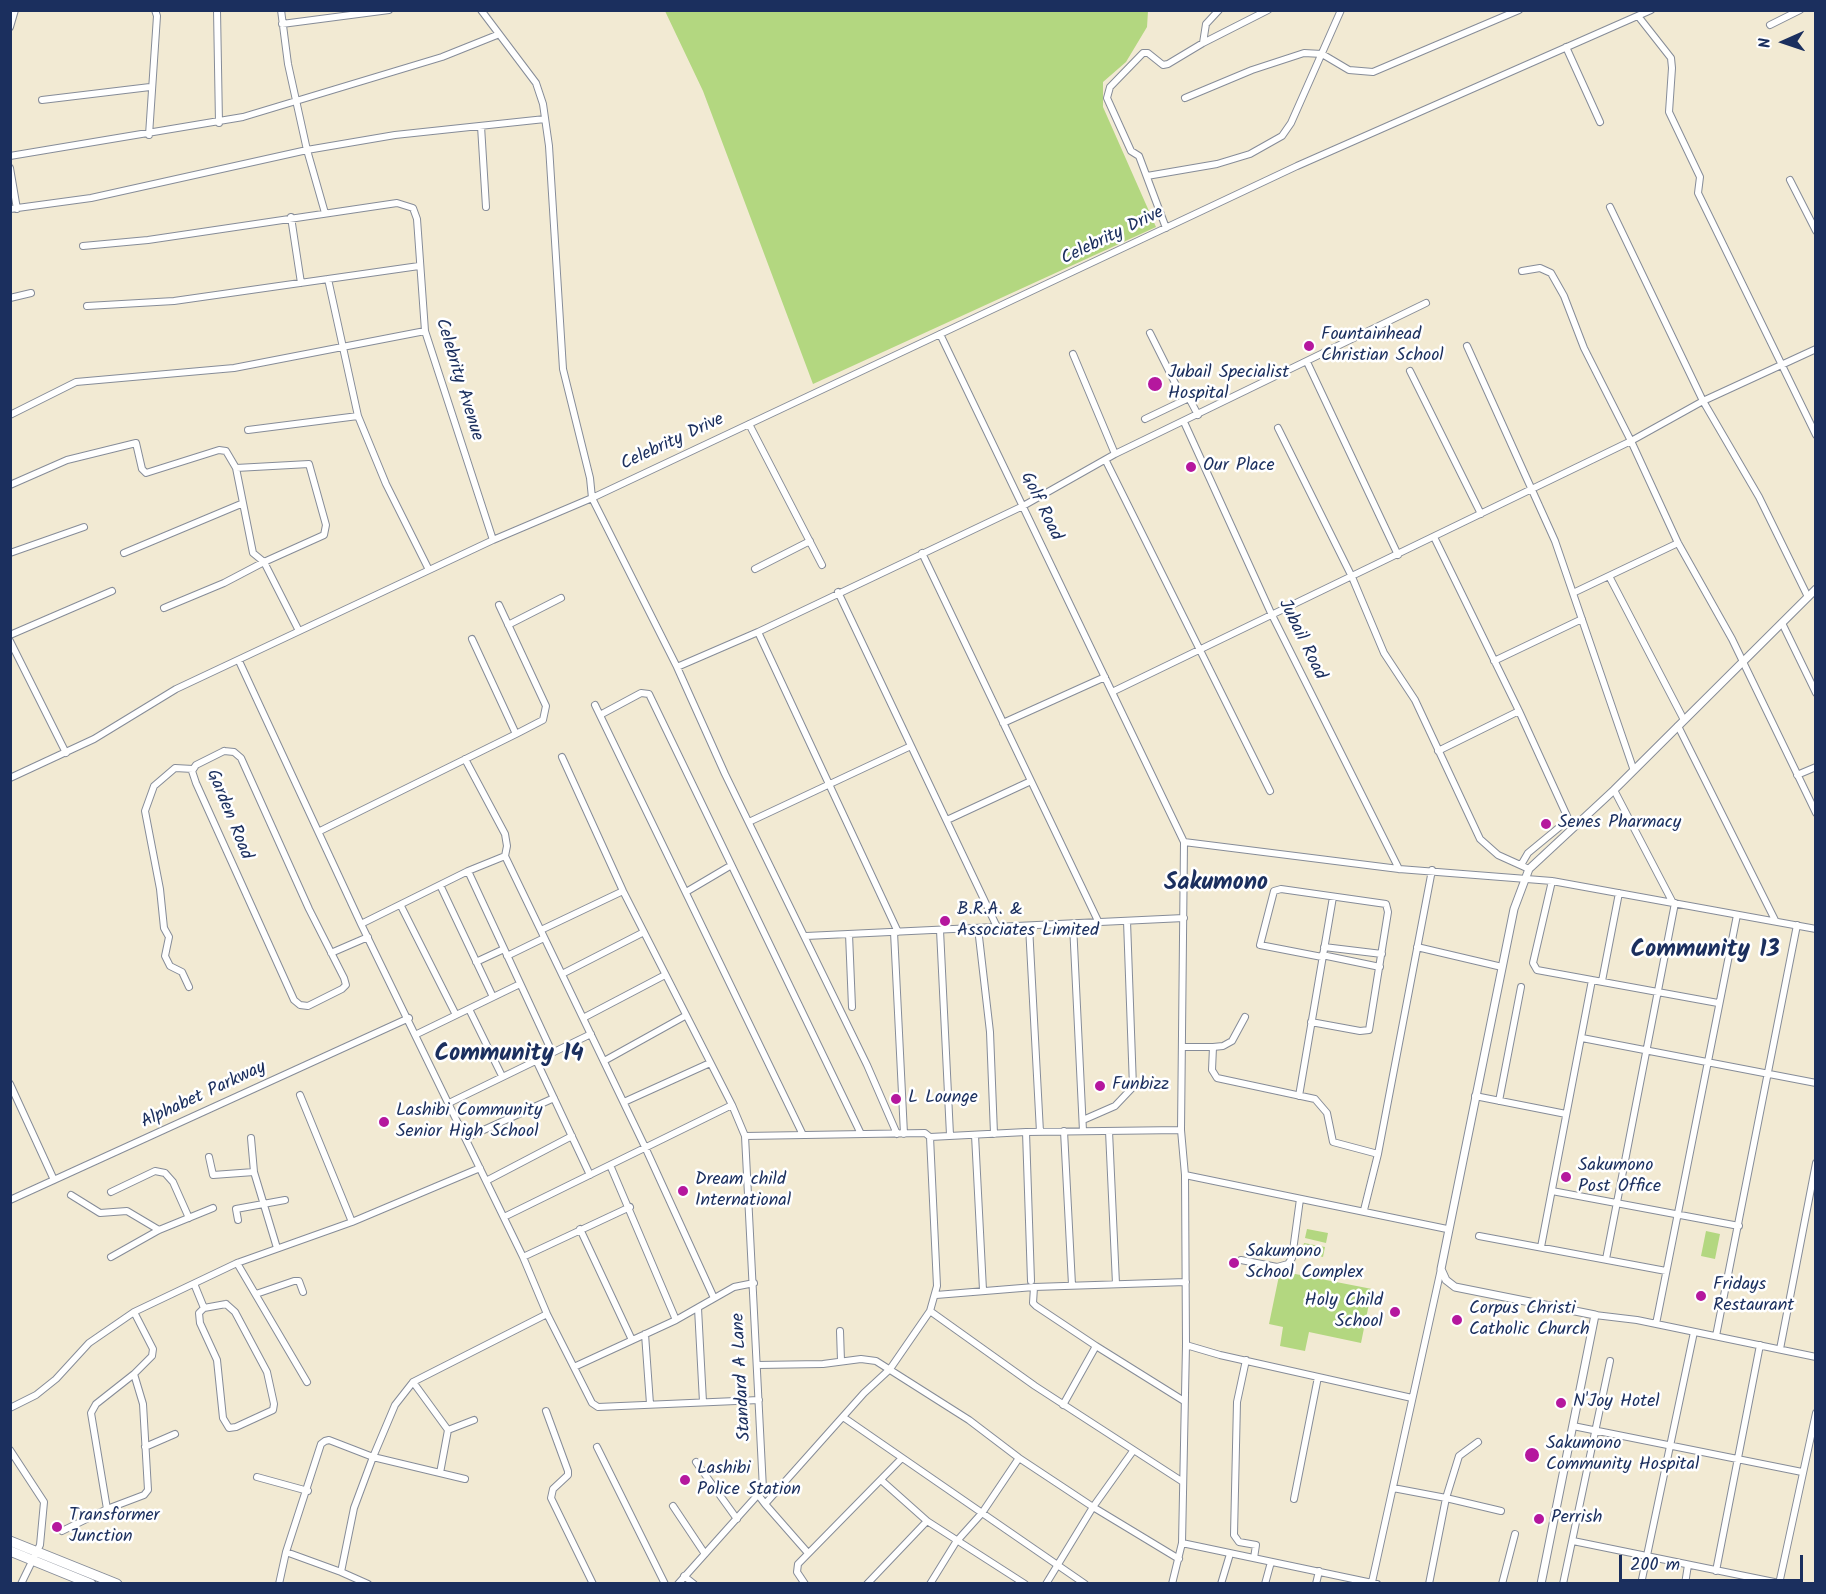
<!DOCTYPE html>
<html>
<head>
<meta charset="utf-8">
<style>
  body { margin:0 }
  #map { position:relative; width:1826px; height:1594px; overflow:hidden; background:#f2ead3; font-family:Kalam,sans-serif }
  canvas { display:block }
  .frame { position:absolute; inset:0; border:12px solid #1b2f5e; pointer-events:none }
  .north { position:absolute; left:1754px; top:12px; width:60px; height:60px; -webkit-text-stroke:4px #fff; paint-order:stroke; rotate:267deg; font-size:16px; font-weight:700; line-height:24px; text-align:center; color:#1b2f5e }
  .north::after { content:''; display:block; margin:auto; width:21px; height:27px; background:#1b2f5e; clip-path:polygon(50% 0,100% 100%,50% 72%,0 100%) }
  .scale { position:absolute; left:1619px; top:1555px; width:184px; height:27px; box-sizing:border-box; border:3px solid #1b2f5e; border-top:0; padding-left:8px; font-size:18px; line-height:21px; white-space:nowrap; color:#1b2f5e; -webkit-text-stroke:4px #fff; paint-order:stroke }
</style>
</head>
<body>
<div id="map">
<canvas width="1826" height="1594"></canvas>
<div class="frame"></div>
<div class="north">N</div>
<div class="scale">200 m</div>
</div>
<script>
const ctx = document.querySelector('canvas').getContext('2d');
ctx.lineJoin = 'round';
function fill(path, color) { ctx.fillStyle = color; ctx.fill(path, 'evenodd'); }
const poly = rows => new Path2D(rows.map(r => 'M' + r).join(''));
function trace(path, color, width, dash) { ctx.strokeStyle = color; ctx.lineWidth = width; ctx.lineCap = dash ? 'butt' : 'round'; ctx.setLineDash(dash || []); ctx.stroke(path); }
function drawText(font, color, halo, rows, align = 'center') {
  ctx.font = font + ' Kalam,sans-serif'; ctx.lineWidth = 5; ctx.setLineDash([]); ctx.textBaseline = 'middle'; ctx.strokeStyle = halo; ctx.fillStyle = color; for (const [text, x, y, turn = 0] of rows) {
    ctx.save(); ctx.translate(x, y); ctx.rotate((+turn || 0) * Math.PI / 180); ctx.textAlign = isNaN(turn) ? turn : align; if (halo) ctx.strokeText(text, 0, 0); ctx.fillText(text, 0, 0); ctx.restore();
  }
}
const green = poly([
  [665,11,1148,11,1147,27,1126,62,1103,82,1103,107,1156,227,813,384,703,91],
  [1307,1229,1328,1233,1326,1243,1305,1238],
  [1706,1231,1720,1234,1715,1259,1701,1256],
  [1304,1243,1325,1247,1323,1257,1302,1252],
  [1280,1271,1372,1289,1361,1343,1309,1332,1305,1351,1280,1346,1283,1327,1269,1324]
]);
const minor = poly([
  [217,10,219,123],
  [281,10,288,64,307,150,325,213],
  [481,10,536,83,543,104,549,146,563,369,590,478,592,498,677,667,725,774,867,1065,897,1134],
  [1638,16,1671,58,1672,68,1669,112,1700,177,1698,193,1816,435],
  [282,24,389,10],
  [1770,25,1800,10],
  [10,27,15,10],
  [1203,43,1206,24,1219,10],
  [1566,47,1600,122],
  [1185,98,1252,70,1304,53,1322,54,1349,70,1373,72,1519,10],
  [42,100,150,87],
  [481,126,486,207],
  [149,135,157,16,155,10],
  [10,156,243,117,442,57,497,35],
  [10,168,17,209],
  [1147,176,1217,164,1250,154,1282,136,1291,123,1341,10],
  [1790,180,1816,231],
  [1610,207,1703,401,1759,497,1808,597],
  [10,209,91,198,307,150,395,135,545,119],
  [291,217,301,283],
  [1166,228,1139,156,1131,151,1107,98,1110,87,1143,53,1148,53,1163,65,1168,64,1203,43,1268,10],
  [83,246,148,240,397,203,413,208,417,219,425,331,493,540],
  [1522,271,1540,268,1551,273,1564,296,1584,348,1631,441,1678,543,1732,639,1816,813],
  [328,279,358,416,386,484,429,570],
  [10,298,31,293],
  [87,306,174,301,419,266],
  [1150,333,1181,395,1189,398,1198,415],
  [940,334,1184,842,1181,1130,1185,1175,1186,1345,1182,1543,1172,1584],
  [1467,346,1555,541,1633,768],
  [1073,354,1115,454],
  [1307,362,1398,555],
  [1410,371,1481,514],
  [10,415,76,382,234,368,425,331],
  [1145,419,1189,398],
  [1184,422,1271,613,1399,869],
  [749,424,822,565],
  [1278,428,1352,577,1384,653,1415,700,1480,839,1498,855,1529,869],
  [248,430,358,416],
  [1106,461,1270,791],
  [10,485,67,460,136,443,142,469,146,473,219,450,226,451,236,468],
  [1434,537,1519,711,1572,827],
  [10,553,84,527],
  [124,553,241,504],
  [922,553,1099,923],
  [755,569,810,541],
  [1609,576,1684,720],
  [838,592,997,927],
  [1573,593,1678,543],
  [499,605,546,706,543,720,516,734],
  [164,608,224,583,264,562,324,535,326,525,309,464,236,468,253,553,264,562,299,631],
  [1782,623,1816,693],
  [508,625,561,598],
  [10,635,112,591],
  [10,641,66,753],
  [239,661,361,924,523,1257,547,1314,592,1403,598,1407,759,1400],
  [1494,661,1582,619],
  [677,667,758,632],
  [1112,692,1631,441,1703,401,1816,349],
  [595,705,803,1135],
  [600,715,641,693,649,694,861,1134],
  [1003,723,1105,677],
  [1678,726,1775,920],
  [224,751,234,752,241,758,309,909,344,978,346,985,342,989,308,1006,300,1005,294,1000,196,783,192,771,196,765,224,751],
  [1438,751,1519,711],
  [562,757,623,891,732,1105,745,1136,763,1489,678,1584],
  [1797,775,1816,767],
  [10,778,94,739,176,689,493,540,592,498,1297,166,1651,10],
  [1614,790,1673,903],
  [947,820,1031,781],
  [751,821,911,746],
  [320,831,516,734,472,639],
  [1184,842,1399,869,1552,881,1816,929],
  [505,856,645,1147,714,1298],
  [1521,865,1528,853,1568,820],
  [468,871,552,1052],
  [1552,881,1533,963,1537,970,1718,1003],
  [441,887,493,997],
  [686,892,730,866],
  [401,906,456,1015],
  [361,924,468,871,505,856,507,846,505,834,465,759],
  [1073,924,1083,1131],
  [1029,926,1040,1132],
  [978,928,990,1032,994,1134],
  [541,930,623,891],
  [940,930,950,1135],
  [894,932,904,1134],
  [898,932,758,632,1023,506,1115,454,1426,303],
  [849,934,852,1007],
  [806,936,1184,918],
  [1324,947,1382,954],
  [1417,947,1502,967],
  [331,953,368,937],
  [1322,955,1380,967],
  [507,956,544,938],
  [476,962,504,949],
  [562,974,644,932],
  [1602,981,1619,893],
  [189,987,182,972,170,966,165,956,169,937,164,928,160,889,145,811,154,786,175,768,193,769],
  [469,1009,502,1076],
  [583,1018,665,975],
  [1311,1022,1360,1031,1369,1030,1388,912,1386,904,1281,889,1274,891,1260,945,1322,957],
  [417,1034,520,984],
  [1582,1038,1816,1083],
  [1182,1047,1213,1047,1212,1070,1217,1078,1315,1099,1327,1113,1333,1142,1378,1154],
  [1213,1047,1223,1046,1232,1041,1245,1017],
  [536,1060,590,1175],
  [604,1061,685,1016],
  [10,1084,54,1180],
  [300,1095,352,1222],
  [1299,1096,1333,897],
  [1475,1096,1566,1114],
  [1499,1101,1521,987],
  [624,1102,710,1063],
  [449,1103,591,1034],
  [1083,1120,1115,1106,1133,1087,1127,921],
  [1064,1131,1072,1285],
  [1109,1131,1116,1284],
  [1026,1132,1031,1281],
  [975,1135,983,1290],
  [745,1136,925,1133,930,1137,1026,1132,1181,1130],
  [251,1138,254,1172,277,1248],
  [466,1138,554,1098],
  [209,1157,213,1175,254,1172],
  [610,1165,676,1320],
  [1185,1175,1447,1229],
  [486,1181,572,1136],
  [1552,1191,1739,1226],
  [111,1192,155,1171,165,1173,173,1182,189,1218],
  [71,1195,100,1213,127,1211,159,1230],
  [10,1200,409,1018],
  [1364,1210,1378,1154,1432,870],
  [504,1217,732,1105],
  [238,1220,236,1209,285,1200],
  [580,1229,632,1340],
  [1479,1236,1666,1271],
  [1541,1247,1592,980],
  [111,1257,159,1230,213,1208],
  [523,1257,630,1207],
  [1606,1259,1675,903],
  [1241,1260,1277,1267,1288,1264,1292,1258,1300,1199],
  [237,1263,307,1382],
  [195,1286,204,1308],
  [1034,1287,1033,1303,1036,1306,1096,1346,1063,1405],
  [256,1294,294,1281,299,1281,303,1292],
  [936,1295,1034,1287,1186,1282],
  [226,1304,235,1312,267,1372,274,1404,273,1410,236,1427,229,1428,223,1418,217,1360,200,1323,199,1313,204,1308,226,1304],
  [698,1308,703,1402],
  [930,1311,1035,1386,1183,1482],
  [1595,1315,1637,1320,1816,1357],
  [1656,1324,1737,915],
  [840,1331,841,1361],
  [645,1334,650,1404],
  [1716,1336,1797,925],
  [1186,1345,1220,1355,1412,1398],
  [1096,1346,1184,1401],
  [1780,1349,1816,1163],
  [1246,1360,1237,1402,1234,1535,1239,1542,1256,1545,1254,1558],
  [757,1365,823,1364,861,1359,876,1361,969,1420,1019,1458,1093,1507,1179,1559],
  [574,1367,676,1320,734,1287,754,1283],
  [413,1382,448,1430],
  [10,1408,36,1395,56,1379,89,1343,134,1312,237,1263,352,1222,480,1168],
  [546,1411,568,1471,568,1475,553,1489,551,1498,593,1584],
  [843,1417,1085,1584],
  [1573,1426,1802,1472],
  [1478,1442,1459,1456,1446,1498,1501,1511],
  [145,1447,175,1434],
  [597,1447,665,1584],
  [10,1450,44,1502,40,1545,21,1584],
  [696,1462,737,1519],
  [440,1473,448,1430,474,1420],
  [257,1477,308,1491],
  [881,1480,927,1521],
  [1393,1488,1446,1498,1429,1584],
  [759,1496,765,1504,864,1393,890,1369,930,1311,937,1286,930,1137],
  [1294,1499,1318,1377],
  [765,1504,808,1553],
  [673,1506,705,1554],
  [107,1509,91,1413,96,1404,134,1374],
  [62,1531,107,1509,144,1495,148,1490,143,1404,134,1374,152,1356,153,1349,134,1312],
  [1573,1541,1779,1583],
  [1182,1543,1377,1584],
  [286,1552,321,1444,325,1441,329,1440,373,1457,465,1479],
  [1716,1571,1760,1345],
  [341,1572,368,1584],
  [684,1576,694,1584],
  [1372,1582,1441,1269],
  [279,1584,286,1552,341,1572,354,1508,373,1457,395,1405,413,1382,547,1314],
  [805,1584,797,1572,798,1564,902,1458],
  [867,1584,927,1521,1025,1584],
  [930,1584,956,1542,982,1513,1019,1458],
  [1046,1584,1093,1507,1133,1451],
  [1221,1584,1230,1554],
  [1265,1584,1271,1562],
  [1316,1584,1319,1571],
  [1502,1584,1515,1534],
  [1563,1584,1610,1361],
  [1641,1584,1694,1332],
  [1685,1584,1688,1565],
  [1779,1584,1816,1413]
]);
const tertiary = poly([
  [1541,1584,1595,1315,1455,1287,1446,1280,1441,1269,1514,909,1529,869,1614,790,1816,589]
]);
const primary = poly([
  [10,1541,117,1584],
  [10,1551,91,1584]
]);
const markers = [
  [1309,346,6,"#b5179e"],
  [1155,384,8,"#b5179e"],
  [1191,467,6,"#b5179e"],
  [1546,824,6,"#b5179e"],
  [945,921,6,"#b5179e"],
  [1100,1086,6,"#b5179e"],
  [896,1099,6,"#b5179e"],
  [384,1122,6,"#b5179e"],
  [1566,1177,6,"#b5179e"],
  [683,1191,6,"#b5179e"],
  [1234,1263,6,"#b5179e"],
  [1701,1296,6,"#b5179e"],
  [1395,1312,6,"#b5179e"],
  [1457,1320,6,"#b5179e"],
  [1561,1403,6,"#b5179e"],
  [1532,1455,8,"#b5179e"],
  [685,1480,6,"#b5179e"],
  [1539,1519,6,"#b5179e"],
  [57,1527,6,"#b5179e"]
];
const streetNames = [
  ["Celebrity Drive",1113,237,-26],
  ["Celebrity Avenue",458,380,73],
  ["Celebrity Drive",673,443,-25],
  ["Golf Road",1040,507,64],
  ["Jubail Road",1301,640,64],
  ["Garden Road",228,815,68],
  ["Alphabet Parkway",204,1096,-25],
  ["Standard A Lane",743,1377,-93]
];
const poiNames = [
  ["Fountainhead",1321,336],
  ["Christian School",1321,357],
  ["Jubail Specialist",1168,374],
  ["Hospital",1168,395],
  ["Our Place",1203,467],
  ["Senes Pharmacy",1558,824],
  ["B.R.A. &",957,911],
  ["Associates Limited",957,932],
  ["Funbizz",1112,1086],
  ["L Lounge",908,1099],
  ["Lashibi Community",396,1112],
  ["Senior High School",396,1133],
  ["Sakumono",1578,1167],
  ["Post Office",1578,1188],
  ["Dream child",695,1181],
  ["International",695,1202],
  ["Sakumono",1246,1253],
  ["School Complex",1246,1274],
  ["Fridays",1713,1286],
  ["Restaurant",1713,1307],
  ["Holy Child",1383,1302,"right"],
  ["School",1383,1323,"right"],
  ["Corpus Christi",1469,1310],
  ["Catholic Church",1469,1331],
  ["N'Joy Hotel",1573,1403],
  ["Sakumono",1546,1445],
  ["Community Hospital",1546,1466],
  ["Lashibi",697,1470],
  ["Police Station",697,1491],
  ["Transformer",69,1517],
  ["Junction",69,1538],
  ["Perrish",1551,1519]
];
const districtNames = [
  ["Sakumono",1216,885],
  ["Community 13",1705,952],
  ["Community 14",509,1056]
];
fill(green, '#b3d780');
trace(minor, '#868c98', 8);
trace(tertiary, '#868c98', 9);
trace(primary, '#868c98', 11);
trace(minor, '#fff', 6);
trace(tertiary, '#fff', 7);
trace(primary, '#fff', 9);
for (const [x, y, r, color] of markers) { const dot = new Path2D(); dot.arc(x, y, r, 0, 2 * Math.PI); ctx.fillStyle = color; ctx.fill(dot); trace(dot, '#fff', 2); }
drawText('18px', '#1b2f5e', '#fff', streetNames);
drawText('18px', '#1b2f5e', '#fff', poiNames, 'left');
drawText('bold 24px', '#1b2f5e', '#fff', districtNames);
</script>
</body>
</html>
